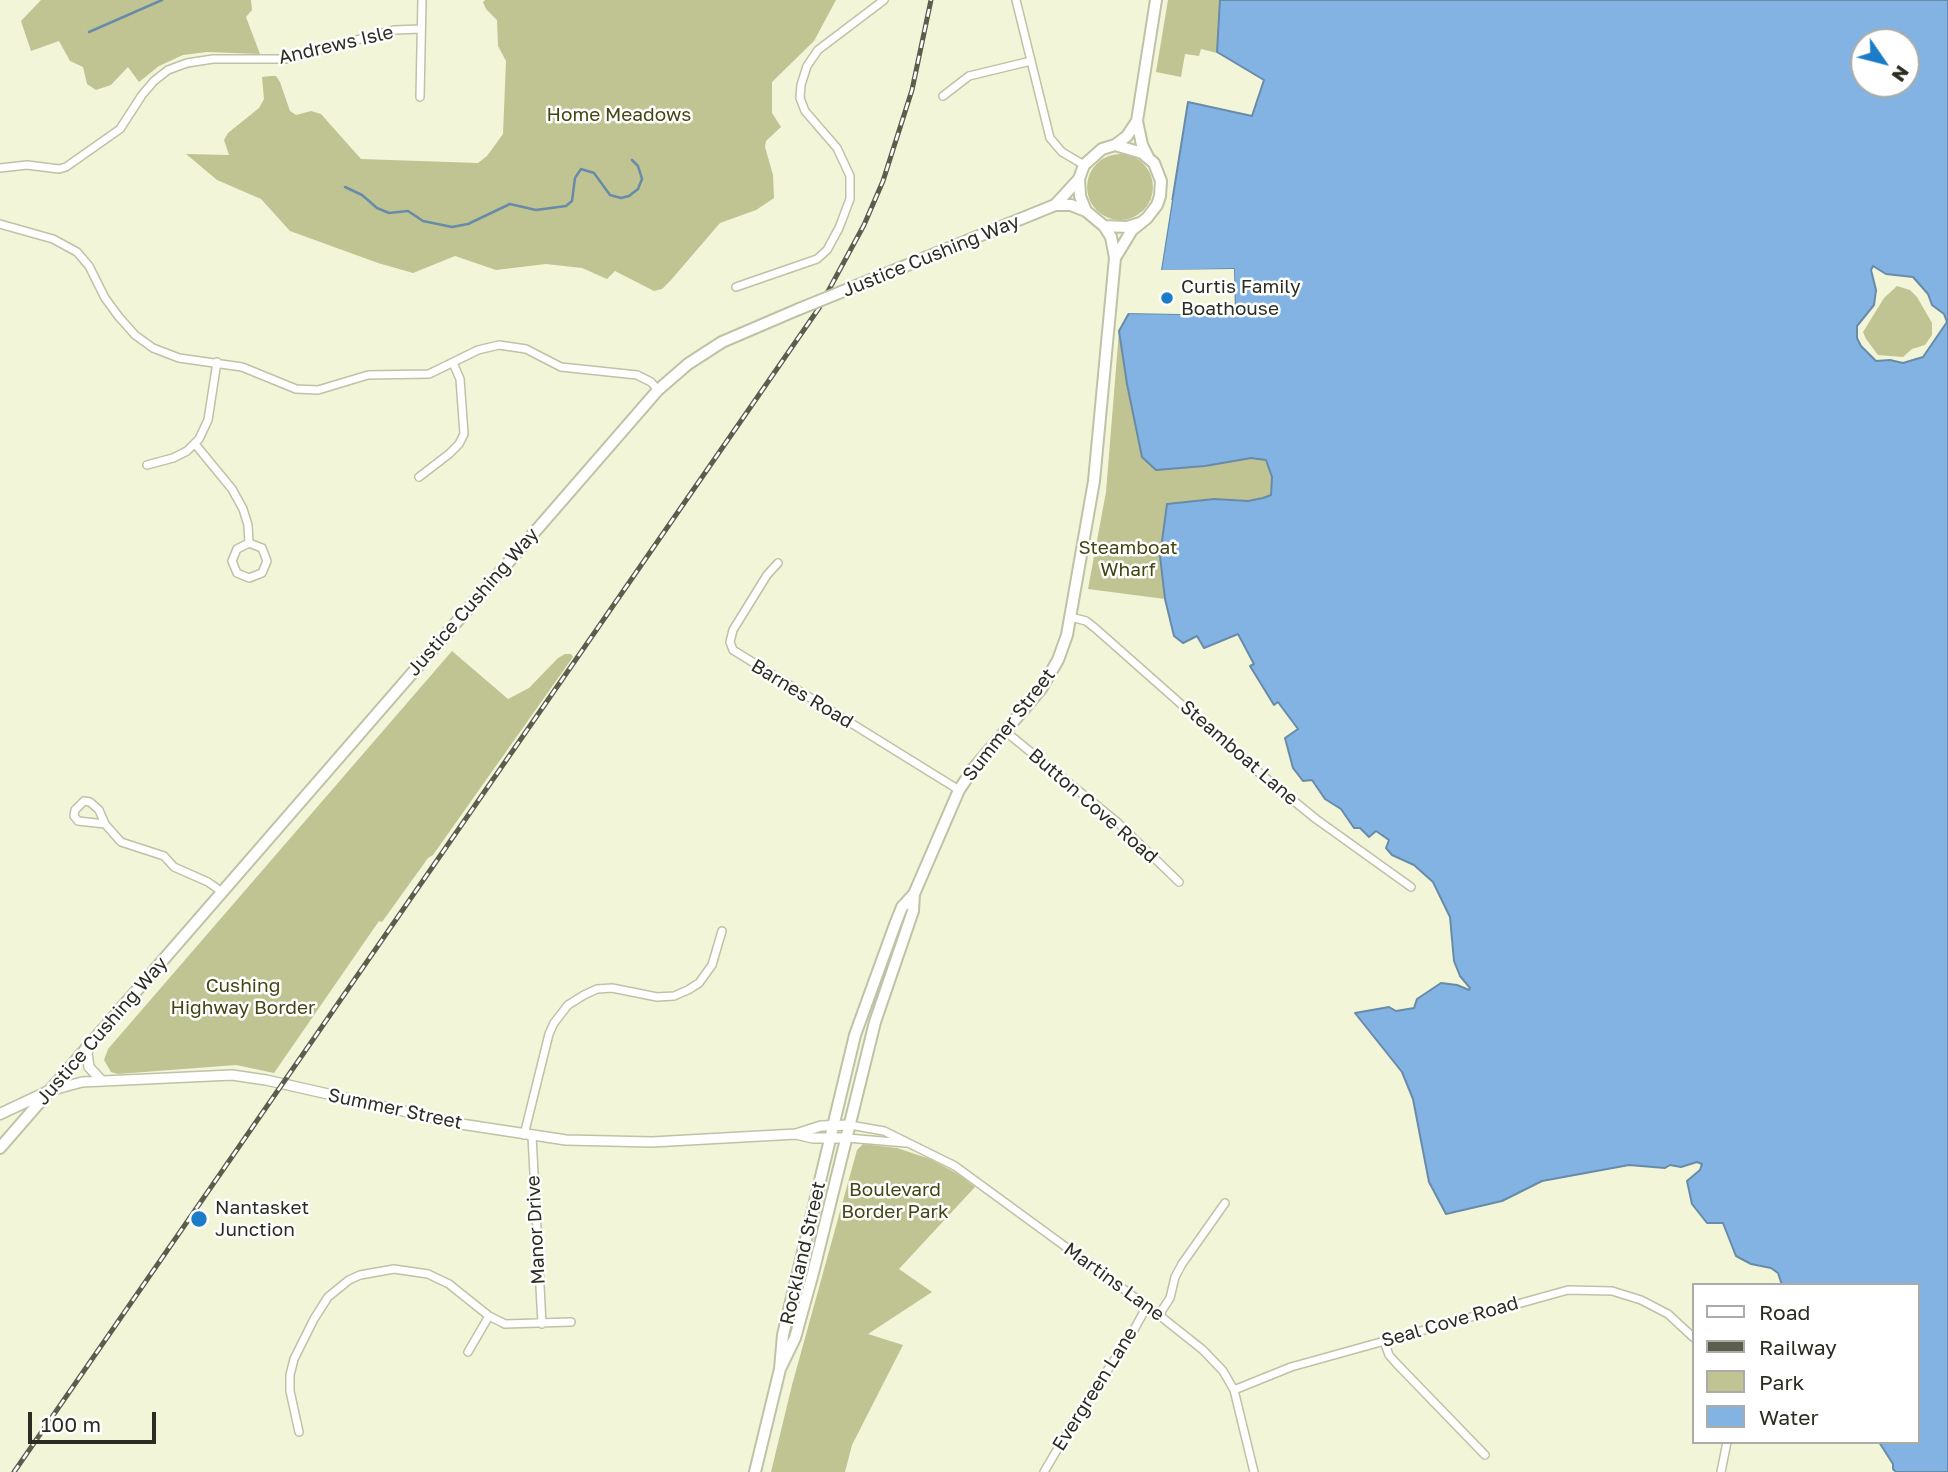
<!DOCTYPE html>
<html>
<head>
<meta charset="utf-8">
<style>
  body { margin:0 }
  #map { position:relative; width:1948px; height:1472px; overflow:hidden; background:#f2f5d8; font-family:"Golos Text",sans-serif }
  canvas { display:block }
  .legend { position:absolute; left:1692px; top:1283px; width:228px; height:161px; box-sizing:border-box; background:#fff; border:2px solid #ababa7; margin:0; padding:9px 12px; list-style:none; font-size:21px; color:#2c2d22 }
  .legend li { display:flex; align-items:center; gap:14px; height:35px }
  .legend b { width:35px; border:2px solid #ababa7 }
  .north { position:absolute; left:1850px; top:28px; width:70px; height:70px; box-sizing:border-box; background:#fff; border:2px solid #ababa7; border-radius:50%; rotate:125deg; font-size:19px; font-weight:700; line-height:28px; text-align:center; color:#2c2d22 }
  .north::after { content:''; display:block; margin:auto; width:24px; height:32px; background:#1b7cc8; clip-path:polygon(50% 0,100% 100%,50% 72%,0 100%) }
  .scale { position:absolute; left:28px; top:1412px; width:128px; height:32px; box-sizing:border-box; border:4px solid #2c2d22; border-top:0; padding-left:9px; font-size:21px; line-height:24px; white-space:nowrap; color:#2c2d22; -webkit-text-stroke:5px #fff; paint-order:stroke }
</style>
</head>
<body>
<div id="map">
<canvas width="1948" height="1472"></canvas>
<ul class="legend">
<li><b style="height:9px;background:#fff"></b>Road</li>
<li><b style="height:9px;background:#5b5d4d"></b>Railway</li>
<li><b style="height:19px;background:#c0c492"></b>Park</li>
<li><b style="height:19px;background:#82b3e3"></b>Water</li>
</ul>
<div class="north">N</div>
<div class="scale">100 m</div>
</div>
<script>
const ctx = document.querySelector('canvas').getContext('2d');
ctx.lineJoin = 'round';
function fill(path, color) { ctx.fillStyle = color; ctx.fill(path, 'evenodd'); }
const poly = rows => new Path2D(rows.map(r => 'M' + r).join(''));
function trace(path, color, width, dash) { ctx.strokeStyle = color; ctx.lineWidth = width; ctx.lineCap = dash ? 'butt' : 'round'; ctx.setLineDash(dash || []); ctx.stroke(path); }
function drawText(font, color, halo, rows, align = 'center') {
  ctx.font = font + ' "Golos Text",sans-serif'; ctx.lineWidth = 5; ctx.setLineDash([]); ctx.textBaseline = 'middle'; ctx.strokeStyle = halo; ctx.fillStyle = color; for (const [text, x, y, turn = 0] of rows) {
    ctx.save(); ctx.translate(x, y); ctx.rotate((+turn || 0) * Math.PI / 180); ctx.textAlign = isNaN(turn) ? turn : align; if (halo) ctx.strokeText(text, 0, 0); ctx.fillText(text, 0, 0); ctx.restore();
  }
}
const green = poly([
  [41,0,251,0,252,10,246,17,260,54,207,52,183,55,159,66,139,82,128,67,111,85,96,90,87,84,83,67,70,61,59,41,31,51,21,21],
  [485,0,836,0,814,41,772,82,772,113,781,127,766,141,765,147,773,175,774,198,756,210,720,223,671,280,662,289,654,291,615,271,607,279,582,268,546,264,496,270,455,256,413,273,378,263,290,231,261,199,217,180,186,154,229,155,224,140,228,133,259,108,264,99,262,77,271,76,276,76,280,82,290,111,296,115,311,111,321,114,361,159,478,163,487,156,503,134,506,61,498,46,497,20,486,9,483,2],
  [1168,0,1220,0,1217,53,1201,49,1199,56,1185,54,1181,77,1156,72],
  '1087 187a33 33 0 1 1 66 0a33 33 0 1 1-66 0Z',
  [1897,286,1910,290,1917,297,1932,323,1932,335,1925,345,1912,349,1903,357,1878,355,1866,339,1863,332,1884,298],
  [1119,331,1127,384,1142,457,1156,470,1205,466,1251,458,1266,460,1272,477,1271,495,1263,498,1248,501,1167,504,1160,556,1165,599,1088,589,1106,492],
  [452,651,508,699,529,688,558,658,565,654,571,654,573,657,433,855,428,858,382,922,379,921,274,1073,236,1065,118,1074,111,1072,104,1060,108,1049],
  [863,1144,897,1148,930,1159,958,1174,975,1187,899,1269,932,1292,868,1334,903,1345,852,1445,845,1472,771,1472,792,1385,857,1150]
]);
const water = poly([
  [1220,0,1948,0,1948,1472,1896,1472,1893,1469,1893,1464,1879,1442,1918,1442,1918,1285,1782,1285,1778,1273,1771,1268,1751,1264,1736,1256,1723,1223,1707,1223,1692,1204,1687,1181,1700,1170,1702,1164,1697,1162,1681,1167,1670,1165,1665,1168,1629,1165,1542,1181,1502,1201,1446,1214,1429,1182,1413,1099,1402,1072,1355,1013,1389,1007,1396,1011,1414,1008,1417,999,1441,983,1457,985,1469,990,1470,988,1460,976,1454,961,1450,917,1433,882,1414,865,1392,855,1386,848,1389,840,1376,831,1369,837,1360,828,1354,828,1341,809,1325,799,1312,780,1303,781,1293,768,1285,738,1298,729,1278,702,1274,705,1250,666,1254,664,1238,634,1204,648,1197,636,1183,643,1174,636,1165,599,1160,556,1167,504,1214,499,1248,501,1263,498,1271,495,1272,477,1266,460,1251,458,1205,466,1156,470,1142,457,1127,384,1119,331,1129,313,1235,315,1234,269,1161,271,1188,102,1252,116,1264,80,1217,52,1220,0],
  [1864,42,1906,42,1906,84,1864,84,1864,42],
  [1873,266,1886,274,1913,277,1928,294,1932,305,1944,314,1947,322,1923,357,1903,363,1890,360,1876,361,1861,346,1857,338,1857,326,1874,305,1876,290,1871,270,1873,266]
]);
const pier = poly([
  [1170,200,1172,200,1161,270,1234,269,1235,315,1125,313,1129,310,1231,312,1230,273,1158,272]
]);
const stream = poly([
  [89,32,162,0],
  [345,187,362,195,377,208,389,213,408,211,423,221,452,227,468,224,510,204,536,210,566,206,572,201,575,178,581,169,594,173,610,195,621,198,629,196,638,189,642,179,638,166,632,160]
]);
const minor = poly([
  [1016,0,1050,138,1062,152,1084,165],
  [943,96,969,76,1031,61],
  [420,97,422,0],
  [0,168,27,165,59,169,66,167,120,129,142,95,154,81,168,70,187,63,213,59,286,59,394,30,421,29],
  [0,224,53,239,77,252,89,266,105,298,119,317,135,335,153,348,179,358,242,367,296,389,318,390,368,375,429,374,478,350,499,345,526,349,561,367,637,375,651,382,658,390],
  [736,287,817,259,827,250,839,228,850,199,850,176,837,148,805,111,800,98,801,85,807,66,818,50,884,0],
  [195,444,232,489,243,509,248,525,249,543,237,549,232,561,237,573,249,578,262,573,267,561,262,548,249,543],
  [147,465,173,458,187,451,199,439,208,420,217,362],
  [419,477,449,454,459,444,464,434,460,379,453,363],
  [778,563,767,575,733,630,730,642,733,650,959,790],
  [1071,617,1086,621,1095,628,1251,766,1316,819,1411,887],
  [1006,732,1117,822,1179,882],
  [105,824,99,810,90,802,84,801,75,810,74,816,78,821,105,824,121,842,164,856,174,867,208,882,222,892],
  [850,1125,884,1131,955,1166,1159,1315,1203,1350,1223,1371,1234,1390,1254,1472],
  [524,1135,549,1034,554,1023,568,1005,584,995,597,989,612,988,657,997,674,996,688,990,699,983,712,965,722,931],
  [532,1136,542,1324],
  [847,1138,906,1143],
  [1159,1315,1170,1298,1175,1277,1182,1264,1225,1203],
  [1384,1341,1389,1355,1396,1363,1485,1455],
  [468,1352,489,1316],
  [1234,1390,1291,1367,1568,1290,1612,1291,1641,1300,1668,1314,1694,1338],
  [299,1432,290,1391,290,1375,294,1359,314,1319,328,1297,349,1280,360,1275,394,1269,428,1274,449,1284,489,1316,505,1324,571,1322],
  [1044,1472,1081,1409,1130,1337,1147,1306],
  [1721,1472,1727,1442]
]);
const tertiary = poly([
  [89,1047,87,1053,89,1067,102,1081],
  [49,1091,82,1082,232,1075,266,1080,461,1124,566,1140,652,1142,796,1134,813,1138,847,1138],
  [796,1134,821,1126,850,1125]
]);
const secondary = poly([
  [0,1114,49,1091]
]);
const primary = poly([
  [1115,145,1127,136,1137,121],
  [1148,157,1142,145,1137,121,1156,0],
  [1055,205,1079,179],
  [1115,258,1132,230,1147,218,1157,205,1160,196,1161,181,1154,163,1142,153,1115,145,1102,149,1084,165,1079,179,1080,196,1086,211,1104,226,1127,227,1140,223],
  [851,288,1055,205,1071,205,1086,211],
  [0,1148,658,390,688,364,722,342,799,309],
  [780,1369,795,1338,813,1273,875,1022,913,911,914,894,959,790,973,769,1041,689,1058,660,1067,635,1094,481,1115,258,1111,237,1104,226],
  [755,1472,780,1369,783,1335,855,1035,896,922,902,907,914,894]
]);
const rail = poly([
  [14,1472,819,308,864,225,883,181,912,90,931,0]
]);
const primaryBridge = poly([
  [799,309,851,288]
]);
const markers = [
  [1167,298,7,"#1b7cc8"],
  [199,1219,9,"#1b7cc8"]
];
const streetNames = [
  ["Andrews Isle",336,45,-13],
  ["Justice Cushing Way",931,256,-22],
  ["Justice Cushing Way",473,602,-49],
  ["Barnes Road",802,694,31],
  ["Summer Street",1009,725,-52],
  ["Steamboat Lane",1239,753,41],
  ["Button Cove Road",1093,806,41],
  ["Justice Cushing Way",102,1031,-49],
  ["Summer Street",395,1109,12],
  ["Manor Drive",536,1230,-93],
  ["Rockland Street",803,1253,-77],
  ["Martins Lane",1114,1282,36],
  ["Seal Cove Road",1450,1322,-16],
  ["Evergreen Lane",1095,1389,-58]
];
const parkNames = [
  ["Home Meadows",619,115],
  ["Steamboat",1128,548],
  ["Wharf",1128,570],
  ["Cushing",243,986],
  ["Highway Border",243,1008],
  ["Boulevard",895,1190],
  ["Border Park",895,1212]
];
const poiNames = [
  ["Curtis Family",1181,287],
  ["Boathouse",1181,309],
  ["Nantasket",215,1208],
  ["Junction",215,1230]
];
fill(green, '#c0c492');
fill(water, '#82b3e3');
trace(water, '#688ba9', 2);
fill(pier, '#f2f5d8');
trace(stream, '#688ba9', 2.5);
trace(minor, '#bfc2a6', 10);
trace(tertiary, '#bfc2a6', 12);
trace(secondary, '#bfc2a6', 13);
trace(primary, '#bfc2a6', 14);
trace(minor, '#fff', 7);
trace(tertiary, '#fff', 9);
trace(secondary, '#fff', 10);
trace(primary, '#fff', 10);
trace(rail, '#5b5d4d', 5);
trace(rail, '#fff', 2.5, [8]);
trace(primaryBridge, '#bfc2a6', 14, []);
trace(primaryBridge, '#fff', 10);
for (const [x, y, r, color] of markers) { const dot = new Path2D(); dot.arc(x, y, r, 0, 2 * Math.PI); ctx.fillStyle = color; ctx.fill(dot); trace(dot, '#fff', 2.5); }
drawText('19px', '#2c2d22', '#fff', streetNames);
drawText('19px', '#434513', '#fff', parkNames);
drawText('19px', '#2c2d22', '#fff', poiNames, 'left');
</script>
</body>
</html>
